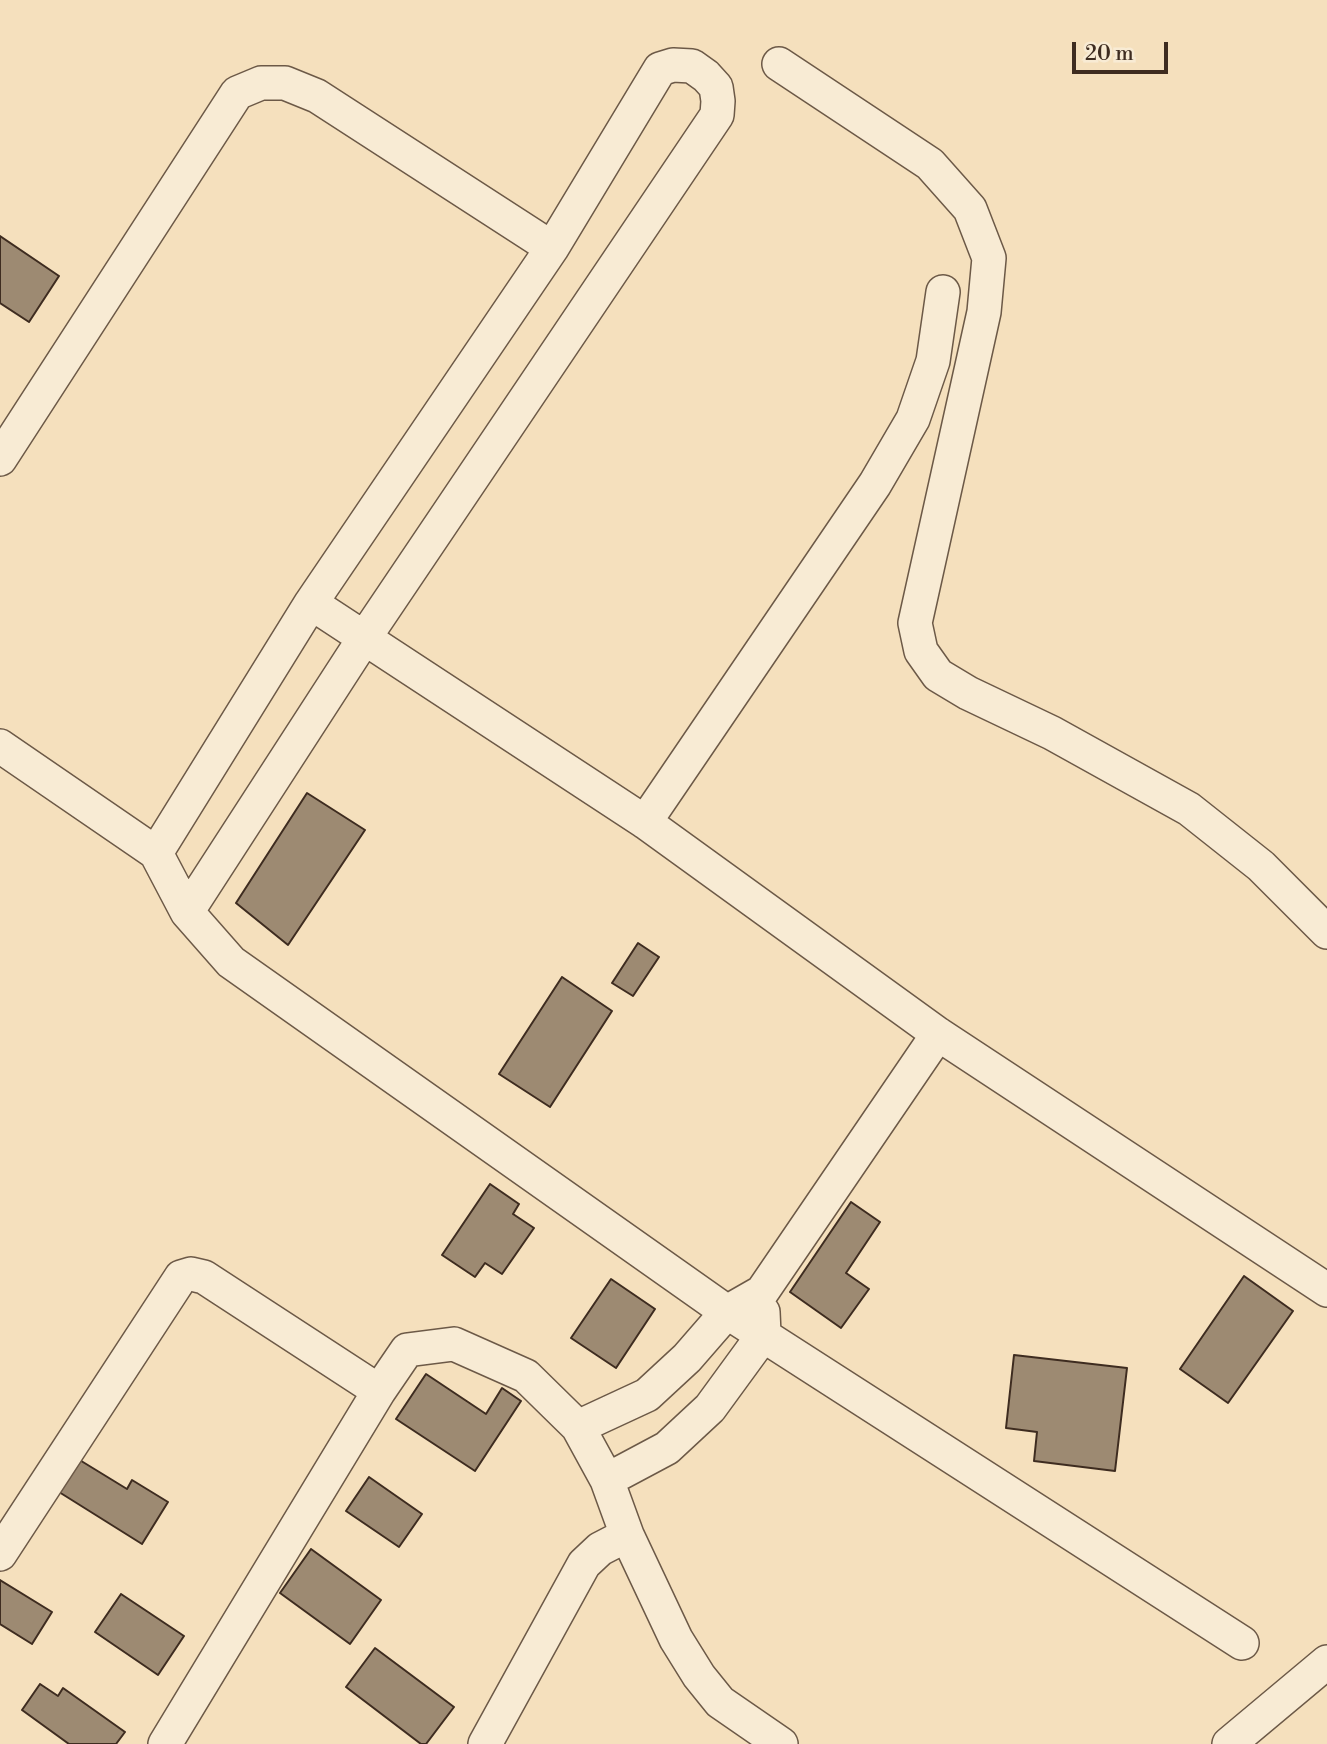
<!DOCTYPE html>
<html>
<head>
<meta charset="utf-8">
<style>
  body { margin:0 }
  #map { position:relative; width:1327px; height:1744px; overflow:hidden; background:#f5e0bd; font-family:"Libre Bodoni",serif }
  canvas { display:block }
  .scale { position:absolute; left:1072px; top:42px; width:96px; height:32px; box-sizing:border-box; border:4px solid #3e2c20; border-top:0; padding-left:9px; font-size:21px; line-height:24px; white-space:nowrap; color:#3e2c20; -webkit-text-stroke:5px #f8ebd4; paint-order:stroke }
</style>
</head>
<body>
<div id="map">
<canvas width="1327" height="1744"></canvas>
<div class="scale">20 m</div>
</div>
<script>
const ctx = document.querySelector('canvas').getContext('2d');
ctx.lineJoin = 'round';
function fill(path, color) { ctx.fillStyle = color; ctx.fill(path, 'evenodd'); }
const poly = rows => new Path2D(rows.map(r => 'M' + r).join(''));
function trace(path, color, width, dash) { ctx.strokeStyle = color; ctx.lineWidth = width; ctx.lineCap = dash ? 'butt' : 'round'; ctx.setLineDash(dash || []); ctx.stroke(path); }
const building = poly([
  [0,236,59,276,29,322,0,303,0,236],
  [307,793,365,830,288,945,236,903,307,793],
  [638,943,659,957,633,996,612,983,638,943],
  [562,977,612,1011,550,1107,499,1074,562,977],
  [490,1184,519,1204,513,1214,534,1228,502,1274,485,1263,475,1277,442,1255,490,1184],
  [851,1202,880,1222,846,1273,869,1289,841,1328,790,1292,851,1202],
  [1244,1276,1293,1311,1228,1403,1180,1369,1244,1276],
  [611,1279,655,1309,616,1368,571,1338,611,1279],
  [1014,1355,1127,1368,1115,1471,1034,1461,1037,1432,1006,1428,1014,1355],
  [426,1374,486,1414,502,1388,521,1401,475,1471,396,1419,426,1374],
  [78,1459,127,1489,132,1480,168,1502,142,1544,59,1492,78,1459],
  [369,1477,422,1514,399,1547,346,1511,369,1477],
  [311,1549,381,1600,350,1644,280,1593,311,1549],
  [0,1580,52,1612,32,1644,0,1624,0,1580],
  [121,1594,184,1636,158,1675,95,1632,121,1594],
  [375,1648,454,1707,426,1744,421,1744,346,1687,375,1648],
  [40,1684,58,1696,63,1688,125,1732,116,1744,69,1744,22,1710,40,1684]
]);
const minor = poly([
  [779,64,930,164,970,209,989,258,984,312,915,623,921,651,938,675,968,693,1052,733,1189,809,1261,866,1327,932],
  [0,459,237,93,261,83,285,83,317,96,552,248],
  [311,603,645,822,938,1034,1327,1290],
  [0,746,156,853,187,912,231,962,727,1312,1242,1643],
  [645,822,875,484,913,419,933,361,943,292],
  [156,853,311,603,552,248,660,69,673,65,692,66,706,76,716,87,718,101,717,115,365,637,187,912],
  [578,1427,647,1395,687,1358,727,1312,762,1292,938,1034],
  [607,1480,667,1448,710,1408,764,1334,763,1312],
  [0,1554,181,1277,191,1274,204,1277,379,1391],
  [165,1744,379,1391,407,1350,454,1344,526,1376,578,1427,607,1480,627,1535,676,1639,699,1676,720,1702,781,1744],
  [485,1744,584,1564,600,1549,627,1535],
  [1229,1744,1327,1662]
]);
fill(building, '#9d8a72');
trace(building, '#3e2c20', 2);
trace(minor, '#6c5947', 36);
trace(minor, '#f8ebd4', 33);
</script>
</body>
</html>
